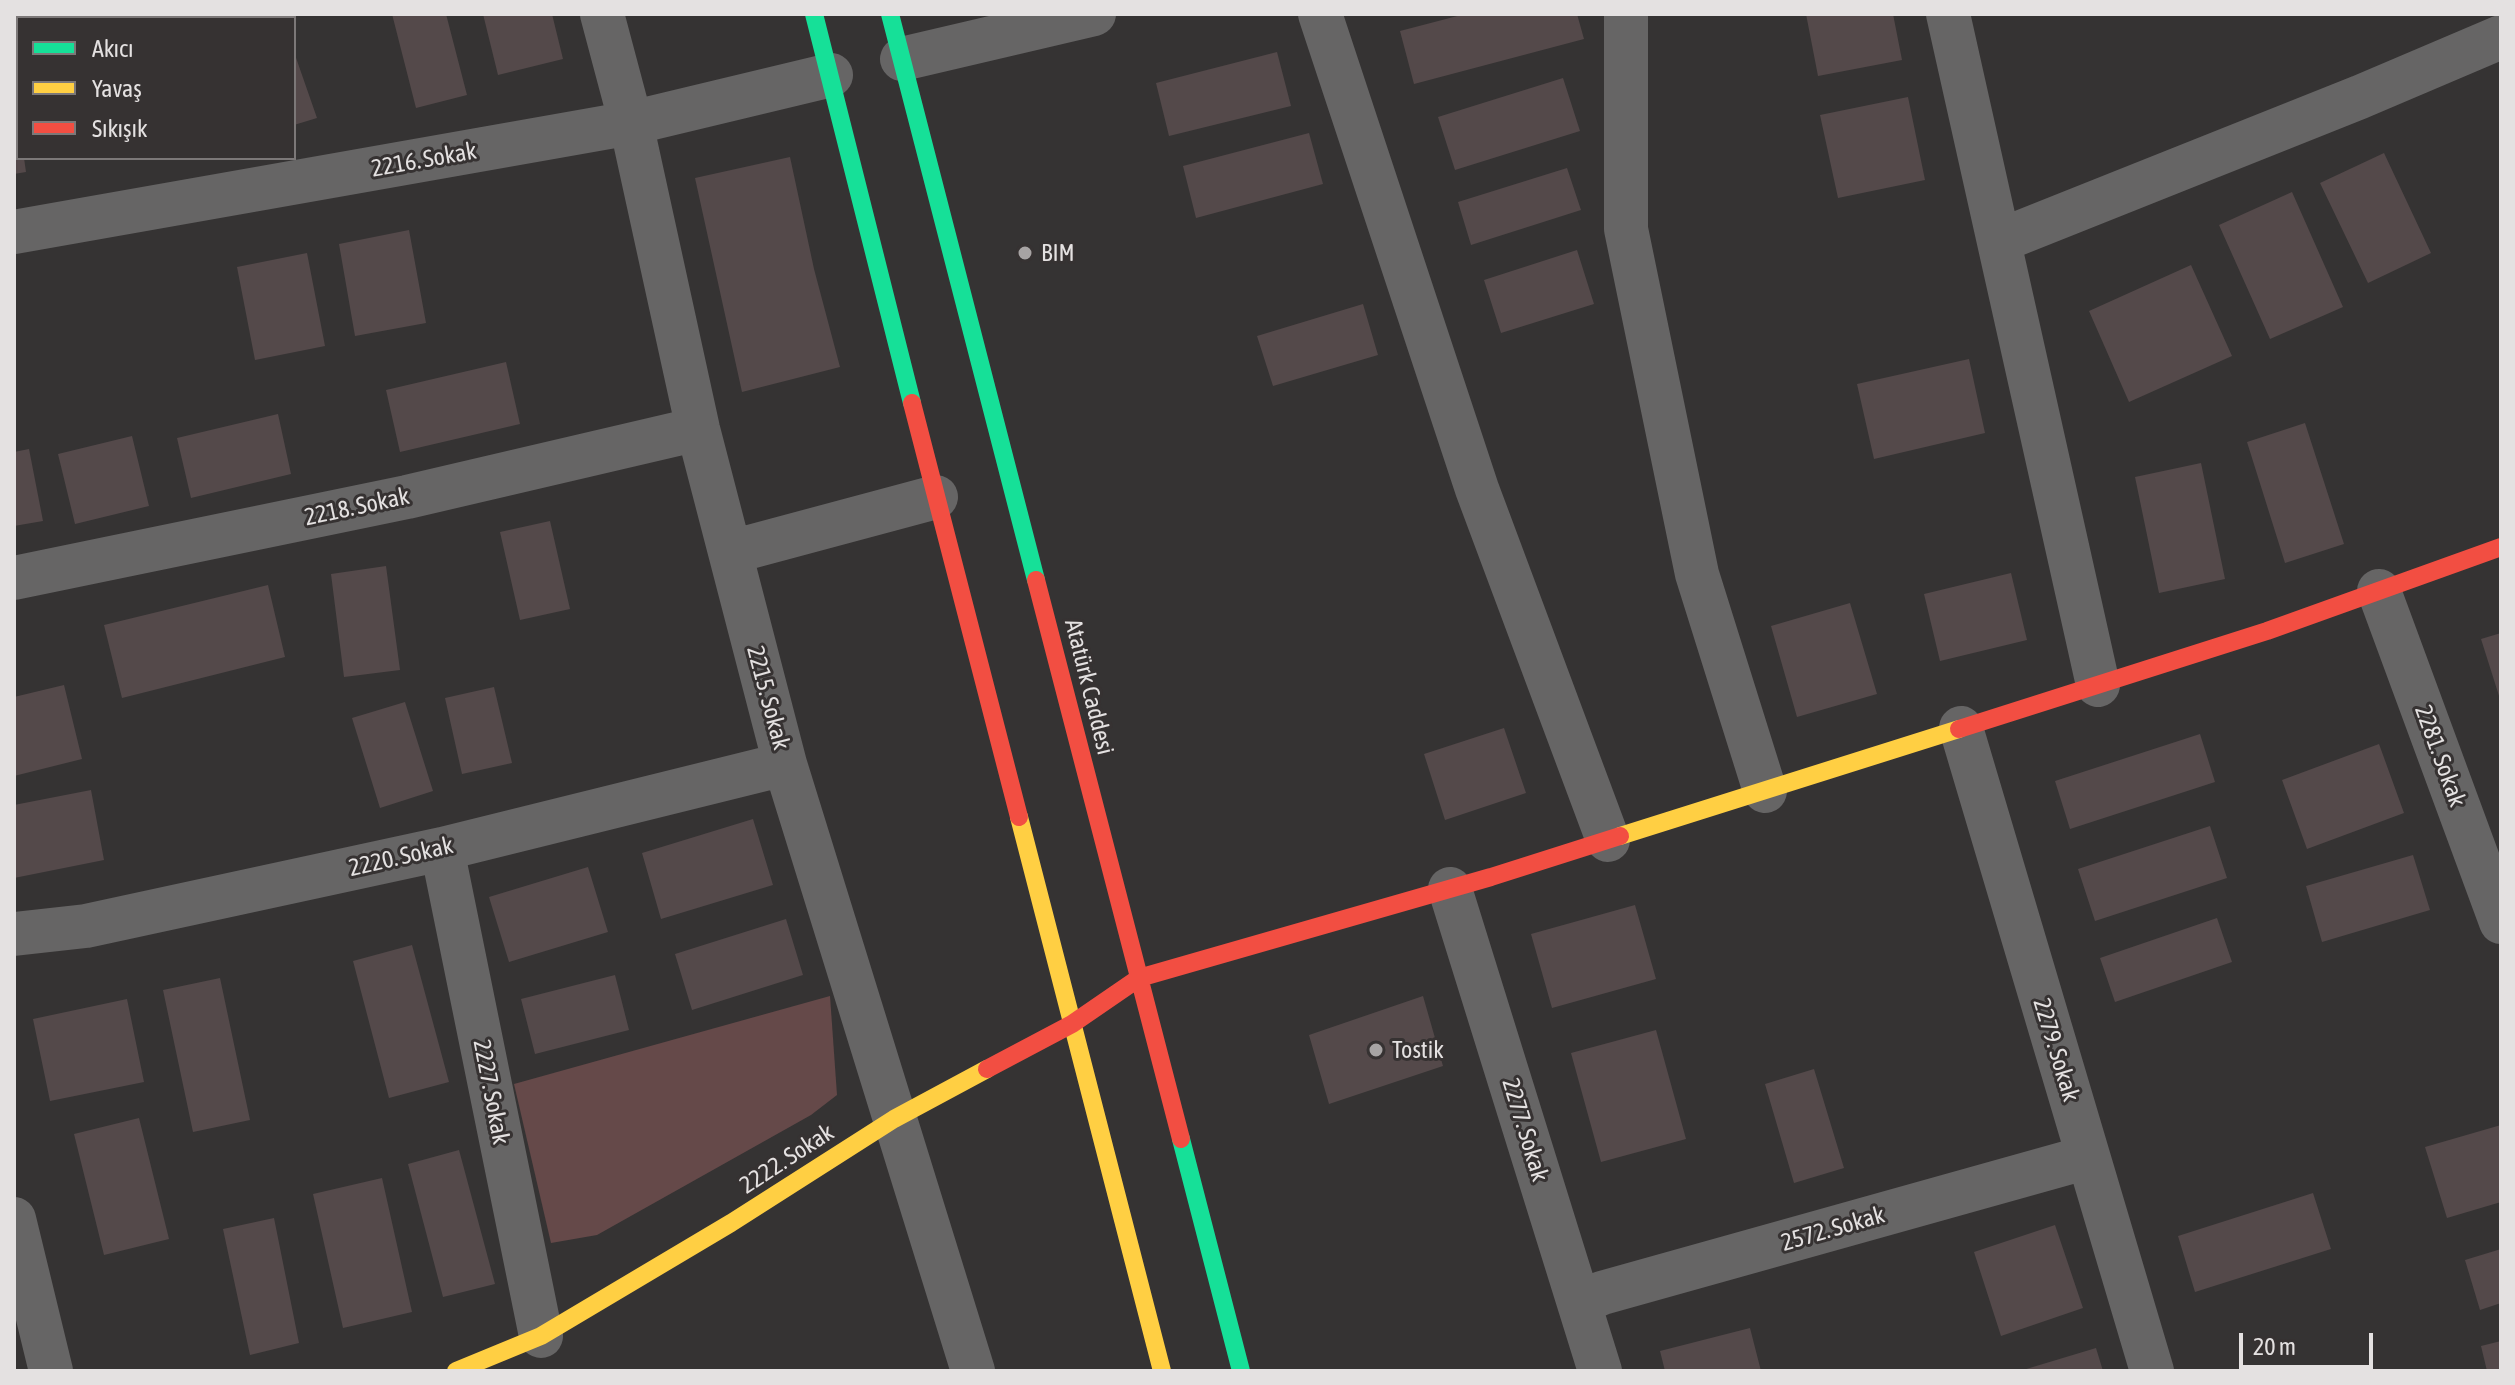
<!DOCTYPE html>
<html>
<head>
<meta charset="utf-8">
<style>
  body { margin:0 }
  #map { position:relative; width:2515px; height:1385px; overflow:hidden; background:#353333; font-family:"Asap Condensed",sans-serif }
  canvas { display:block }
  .frame { position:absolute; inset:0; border:16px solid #e4e1e1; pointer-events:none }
  .legend { position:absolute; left:16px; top:16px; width:280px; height:144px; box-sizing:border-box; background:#363232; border:2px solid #7c7878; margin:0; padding:10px 14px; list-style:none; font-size:24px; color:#e4e1e1 }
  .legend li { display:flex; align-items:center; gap:16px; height:40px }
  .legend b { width:40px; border:2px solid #7c7878 }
  .scale { position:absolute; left:2239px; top:1333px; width:134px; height:36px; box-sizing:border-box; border:4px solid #e4e1e1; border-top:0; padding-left:10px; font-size:24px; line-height:28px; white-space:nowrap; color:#e4e1e1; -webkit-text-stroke:6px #363232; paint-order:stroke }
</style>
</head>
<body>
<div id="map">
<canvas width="2515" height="1385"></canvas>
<div class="frame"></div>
<ul class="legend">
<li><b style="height:10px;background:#16e098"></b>Akıcı</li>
<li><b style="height:10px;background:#ffcf43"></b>Yavaş</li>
<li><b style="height:10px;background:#f24e42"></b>Sıkışık</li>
</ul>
<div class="scale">20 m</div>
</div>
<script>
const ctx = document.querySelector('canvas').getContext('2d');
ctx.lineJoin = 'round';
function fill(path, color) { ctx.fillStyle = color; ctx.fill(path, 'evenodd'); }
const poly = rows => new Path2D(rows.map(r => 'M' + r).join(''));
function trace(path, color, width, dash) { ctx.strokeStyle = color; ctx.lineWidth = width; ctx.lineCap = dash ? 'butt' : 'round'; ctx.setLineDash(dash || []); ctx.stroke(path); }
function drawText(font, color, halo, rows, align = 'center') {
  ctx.font = font + ' "Asap Condensed",sans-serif'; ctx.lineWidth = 6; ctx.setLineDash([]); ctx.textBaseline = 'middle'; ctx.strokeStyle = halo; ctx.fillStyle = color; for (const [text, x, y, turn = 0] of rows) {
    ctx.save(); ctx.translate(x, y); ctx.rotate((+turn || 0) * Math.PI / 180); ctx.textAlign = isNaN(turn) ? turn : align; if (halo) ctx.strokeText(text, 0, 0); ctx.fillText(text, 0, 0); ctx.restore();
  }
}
const green = poly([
  [830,996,837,1095,811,1115,597,1235,551,1243,514,1084]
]);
const building = poly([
  [216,14,282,14,283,18,217,18],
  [392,14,446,14,467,95,416,108],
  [483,14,552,14,563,59,498,75],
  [1465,14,1577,14,1584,39,1414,84,1400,31],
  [1806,14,1893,14,1902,60,1818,76],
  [294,52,317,118,294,125],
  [1277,52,1291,106,1169,136,1156,83],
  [1563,78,1580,131,1455,170,1438,117],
  [1908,97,1925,180,1838,198,1820,115],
  [16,114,18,158,24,158,26,172,14,174],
  [1309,133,1323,184,1196,218,1183,166],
  [2384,153,2431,253,2368,283,2320,183],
  [790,157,814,269,840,367,742,392,695,178],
  [1567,168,1581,210,1471,245,1458,202],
  [2292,192,2343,307,2270,339,2219,225],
  [409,230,426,323,355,336,339,244],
  [1577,250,1594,304,1501,333,1484,280],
  [307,253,325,346,255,360,237,267],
  [2191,265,2232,356,2129,402,2089,311],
  [1363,304,1378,355,1273,386,1257,336],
  [1969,359,1985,433,1874,459,1857,384],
  [506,362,520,424,400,452,386,390],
  [278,414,291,474,191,498,177,438],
  [2305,423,2344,544,2285,563,2247,442],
  [132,436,149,506,75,524,58,454],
  [29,449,43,521,14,526,14,452],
  [2201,463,2225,579,2159,593,2135,477],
  [550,521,570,609,520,620,500,532],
  [386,566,400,670,344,677,331,574],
  [2011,573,2027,640,1940,661,1924,594],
  [268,585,285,657,122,698,104,625],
  [1850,603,1877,694,1797,717,1771,626],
  [2501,633,2501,699,2500,699,2481,639],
  [64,685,82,759,14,776,14,697],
  [494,687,512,763,462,774,445,698],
  [405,702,433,791,380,808,352,718],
  [1504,728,1526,793,1445,820,1424,754],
  [2200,734,2215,782,2070,829,2055,781],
  [2379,744,2404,813,2307,849,2282,780],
  [91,790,104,860,14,878,14,805],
  [753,819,773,885,661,919,642,853],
  [2210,826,2227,878,2095,921,2078,869],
  [2413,855,2430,910,2322,942,2306,886],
  [588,867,608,932,509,962,489,897],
  [1635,905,1656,979,1552,1008,1531,934],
  [2217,918,2232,962,2115,1002,2100,958],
  [786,919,803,975,692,1010,675,954],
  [412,945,449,1082,389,1098,353,961],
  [615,975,629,1030,535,1054,521,999],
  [220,978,250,1120,193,1132,163,990],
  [1423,996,1443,1066,1329,1104,1309,1035],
  [127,999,144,1082,50,1101,33,1019],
  [1656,1030,1686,1139,1601,1162,1571,1053],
  [1814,1069,1844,1168,1794,1183,1765,1084],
  [139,1118,169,1239,104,1255,74,1134],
  [2501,1125,2501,1202,2447,1218,2425,1147],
  [459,1150,495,1284,443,1297,408,1164],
  [382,1178,412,1312,343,1328,313,1194],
  [2313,1193,2331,1249,2195,1292,2178,1236],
  [274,1218,299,1343,250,1355,223,1229],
  [2055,1225,2083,1308,2001,1336,1974,1252],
  [2501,1249,2501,1303,2480,1310,2465,1260],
  [1750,1328,1761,1371,1665,1371,1660,1351],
  [2501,1341,2501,1371,2487,1371,2481,1346],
  [2096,1348,2103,1371,2023,1371,2023,1370]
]);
const street = poly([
  [602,14,631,123,698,429,785,764,973,1371],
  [1320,14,1477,489,1608,840],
  [1626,14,1626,229,1697,574,1765,791],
  [1948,14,2098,685],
  [902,59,1094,14],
  [14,232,631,123,831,75],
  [1999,241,2360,97,2501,37],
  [731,552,936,497],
  [14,578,407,497,698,429],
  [2379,591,2501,922],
  [1961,728,2152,1371],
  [442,849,541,1336],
  [1450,889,1600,1371],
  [14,934,86,926,442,849,785,764],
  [14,1219,51,1371],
  [1579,1303,1602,1293,2088,1157]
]);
const fast = poly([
  [814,14,912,403],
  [890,14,1036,580],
  [1181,1139,1241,1371]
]);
const slow = poly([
  [1019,817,1162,1371],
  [1620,836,1959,729],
  [456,1371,541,1336,731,1223,894,1119,987,1069]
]);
const jam = poly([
  [912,403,1019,817],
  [1036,580,1181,1139],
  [1959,729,2267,631,2501,547],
  [987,1069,1072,1024,1139,978,1491,877,1620,836]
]);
const markers = [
  [1025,253,8,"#a7a4a4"],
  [1376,1050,8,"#a7a4a4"]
];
const streetNames = [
  ["2216. Sokak",424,160,-10],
  ["2218. Sokak",357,507,-12],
  ["Atatürk Caddesi",1089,687,76],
  ["2215. Sokak",768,698,75],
  ["2281. Sokak",2440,756,70],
  ["2220. Sokak",401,857,-13],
  ["2279. Sokak",2056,1050,73],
  ["2227. Sokak",491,1092,79],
  ["2277. Sokak",1525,1130,73],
  ["2222. Sokak",787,1159,-33],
  ["2572. Sokak",1833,1229,-16]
];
const poiNames = [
  ["BIM",1041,253],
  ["Tostik",1392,1050]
];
fill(green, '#654949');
fill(building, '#54494a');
trace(street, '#666565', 44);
trace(fast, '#16e098', 18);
trace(slow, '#ffcf43', 18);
trace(jam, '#f24e42', 18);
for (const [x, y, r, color] of markers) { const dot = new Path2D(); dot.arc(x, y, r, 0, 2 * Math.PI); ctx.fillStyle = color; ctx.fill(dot); trace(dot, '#363232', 3); }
drawText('24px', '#e4e1e1', '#363232', streetNames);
drawText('24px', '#e4e1e1', '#363232', poiNames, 'left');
</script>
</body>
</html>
